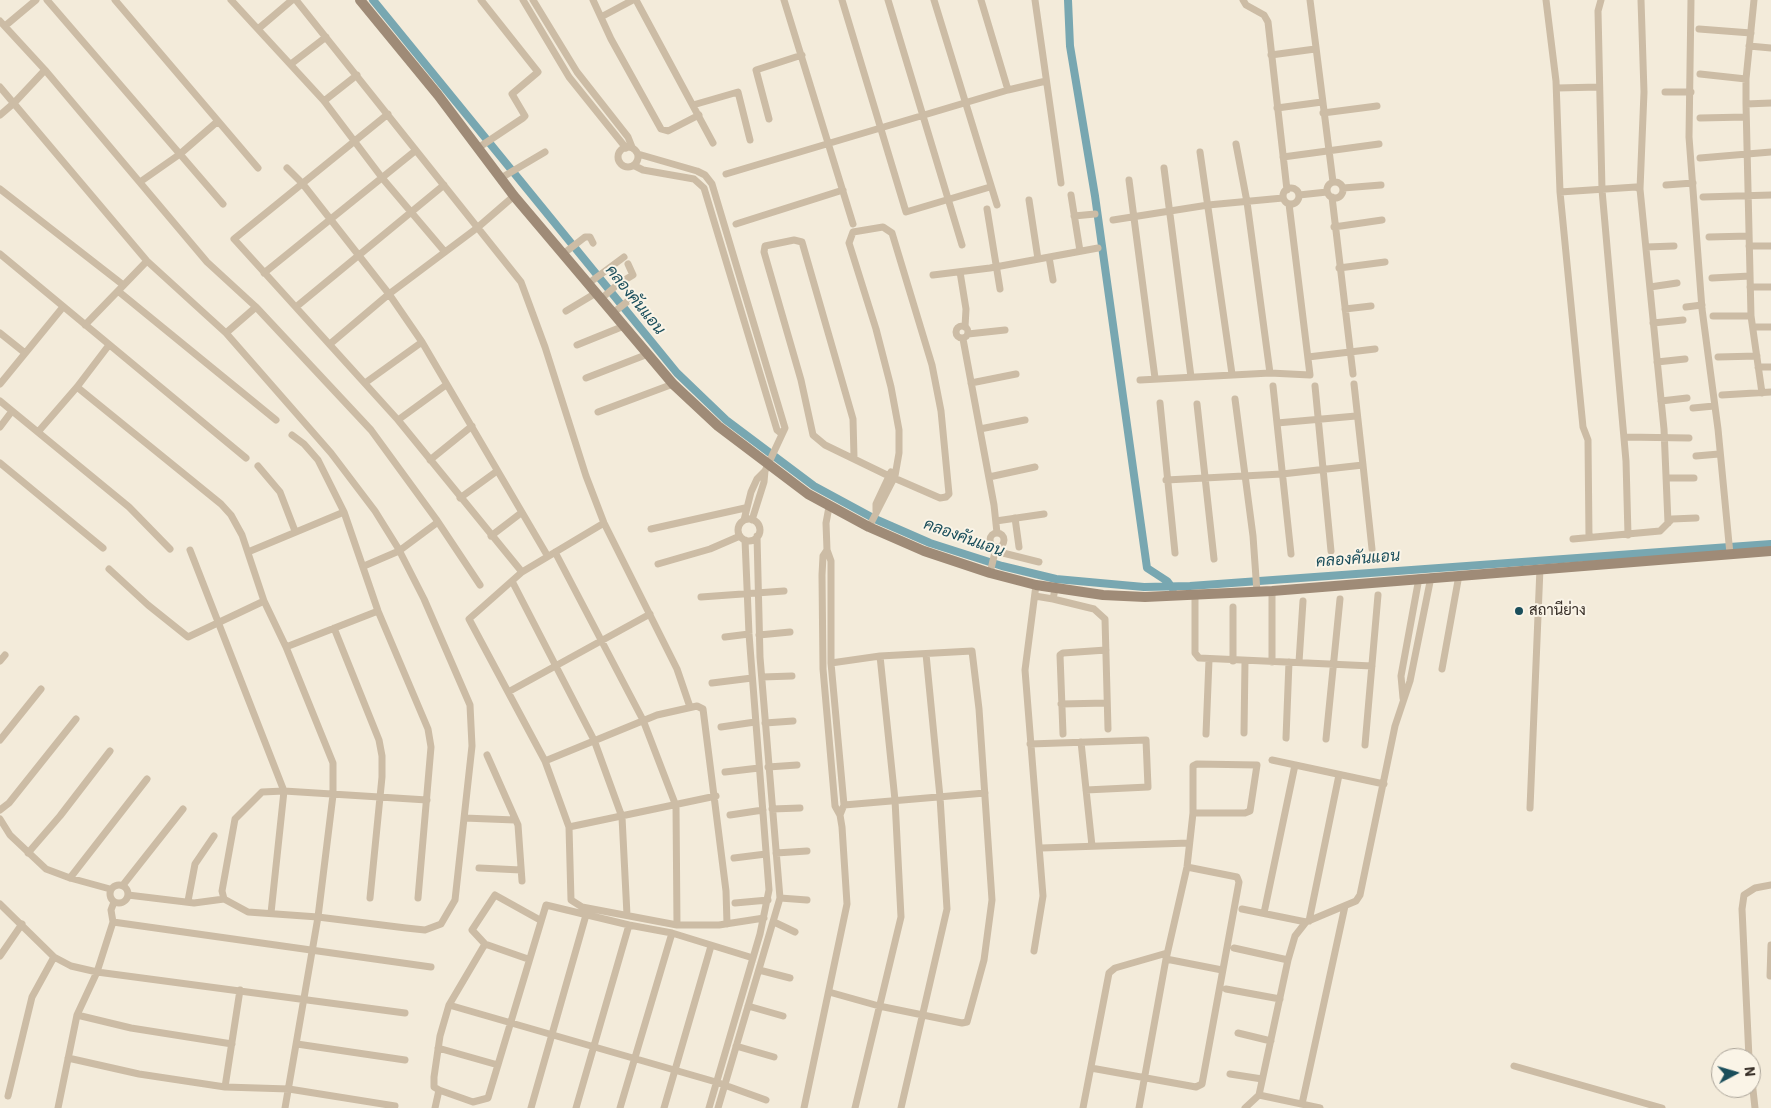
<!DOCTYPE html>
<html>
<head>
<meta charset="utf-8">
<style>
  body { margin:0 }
  #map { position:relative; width:1771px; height:1108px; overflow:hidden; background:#f3ebda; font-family:"IBM Plex Sans",sans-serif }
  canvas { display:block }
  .north { position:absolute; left:1711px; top:1048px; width:50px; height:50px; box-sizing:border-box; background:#faf4e7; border:1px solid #aca59a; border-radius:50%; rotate:84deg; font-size:14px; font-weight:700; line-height:20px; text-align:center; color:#372e27 }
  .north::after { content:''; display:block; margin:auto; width:18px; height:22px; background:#1a4e5b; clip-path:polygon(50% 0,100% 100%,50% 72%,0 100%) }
</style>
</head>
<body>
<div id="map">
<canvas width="1771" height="1108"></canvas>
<div class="north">N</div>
</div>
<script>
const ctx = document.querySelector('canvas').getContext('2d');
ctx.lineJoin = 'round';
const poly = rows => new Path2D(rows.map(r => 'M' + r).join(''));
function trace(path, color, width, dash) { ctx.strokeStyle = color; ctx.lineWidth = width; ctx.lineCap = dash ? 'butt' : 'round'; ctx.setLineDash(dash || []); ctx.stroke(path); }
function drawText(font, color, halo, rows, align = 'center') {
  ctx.font = font + ' "IBM Plex Sans",Sarabun,sans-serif'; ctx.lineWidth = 4; ctx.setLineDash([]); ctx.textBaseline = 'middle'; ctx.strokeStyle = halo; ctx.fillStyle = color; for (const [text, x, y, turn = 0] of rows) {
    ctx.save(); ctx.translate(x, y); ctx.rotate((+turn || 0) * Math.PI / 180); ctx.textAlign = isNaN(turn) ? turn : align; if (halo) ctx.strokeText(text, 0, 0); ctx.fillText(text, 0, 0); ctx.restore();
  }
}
const canal = poly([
  [373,0,677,373,726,420,814,486,875,519,930,543,1002,566,1056,579,1144,587,1190,586,1771,544],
  [1068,0,1070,46,1095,196,1147,568,1167,581,1173,589]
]);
const street = poly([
  [47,0,223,204],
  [115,0,258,168],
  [231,0,324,101,383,179,445,252],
  [296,0,521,282,545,347,586,476,604,523,677,669,690,707],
  [523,0,569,77,626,148],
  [533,0,577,72,628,137,632,147],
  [593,0,611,39,661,129,668,131,699,115],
  [636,0,713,143],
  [784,0,853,224],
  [842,0,906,212,990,187],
  [888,0,962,245],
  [934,0,997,205],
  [981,0,1008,90],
  [1035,0,1061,183],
  [1243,0,1246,5,1264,15,1268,22,1287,190],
  [1310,0,1333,182],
  [1546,0,1556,81,1560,192,1583,427,1588,440,1589,537],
  [1601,0,1598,11,1602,190,1626,461,1628,535],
  [1691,0,1689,137,1702,309,1718,429,1730,554],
  [1754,0,1746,79,1746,104,1751,316,1762,393],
  [601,17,633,0],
  [0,21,45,70,207,262,256,307,371,430,436,519,480,585],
  [5,26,36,0],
  [258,29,292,0],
  [1699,29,1751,33],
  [1749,46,1771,48],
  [1271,55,1315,49],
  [291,64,326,37],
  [1700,74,1746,79],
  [0,87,147,261,226,333,331,453,375,511,398,548,424,599,470,705,472,746,455,900,441,924,425,930,406,928,318,917,248,912,224,899,194,903,128,895],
  [1557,88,1599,87],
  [1665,92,1691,92],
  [324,101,357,75],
  [1746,104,1771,103],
  [693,105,738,92,750,140],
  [1277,108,1322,102],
  [1323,113,1377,106],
  [388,114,234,239,398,420,522,572],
  [0,115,14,103,45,70],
  [1700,118,1746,117],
  [769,119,756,70,802,55],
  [1236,144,1247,202,1270,373],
  '618 157a10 10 0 1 1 20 0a10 10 0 1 1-20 0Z',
  [478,148,523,118,525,116,512,94,538,72,481,0],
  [1200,152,1232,374],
  [638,154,697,171,705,175,712,184,785,428,765,471,764,482,752,520],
  [1283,157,1379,144],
  [1700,158,1771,152],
  [635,166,643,170,694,179,704,188,777,430,782,434],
  [287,168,302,183,389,294,422,342,547,555],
  [1164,168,1191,377],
  [726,174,1008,90,1046,81],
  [501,178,545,152],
  [1129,180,1155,378],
  [140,182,180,154,218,121],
  '1327 190a8 8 0 1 1 16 0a8 8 0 1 1-16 0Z',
  [1666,185,1693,183],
  '1283 196a8 8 0 1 1 16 0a8 8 0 1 1-16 0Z',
  [1343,188,1381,185],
  [0,189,122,284],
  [1640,189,1644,92,1641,0],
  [1560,192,1636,187,1640,189,1664,429,1668,523],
  [1071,195,1080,251],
  [1299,195,1327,192],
  [1332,197,1353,374],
  [1703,197,1771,195],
  [1029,200,1038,259],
  [987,209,1000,289],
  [1074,216,1095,214],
  [1113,220,1208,205,1283,198],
  [736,224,843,190],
  [1334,227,1382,220],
  [1709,237,1749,236],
  [1749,246,1771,246],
  [1646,247,1674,246],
  [0,254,246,458],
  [563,254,585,237,590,237,593,243],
  [1049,257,1053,280],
  [1339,268,1385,262],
  [960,272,966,309,965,327],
  [264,273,415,151],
  [933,275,990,268,1098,248],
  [1712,278,1750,276],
  [589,283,624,257],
  [1650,287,1677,283],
  [1750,287,1771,287],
  [118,291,276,420],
  [601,299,618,284,633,275,628,264],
  [296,307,444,185],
  [1686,307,1702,305],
  [1345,309,1371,306],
  [566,311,596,293],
  [613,313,628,301],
  [1713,316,1751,316],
  [1653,323,1683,320],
  [85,325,147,261],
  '956 332a6 6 0 1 1 12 0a6 6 0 1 1-12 0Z',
  [1753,327,1771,327],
  [0,333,25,353],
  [226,333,256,307],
  [968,334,1005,330],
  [963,339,994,505,997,533],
  [330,344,389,294,477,228,514,196],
  [577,345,624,326],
  [1308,357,1375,349],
  [1718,357,1757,356],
  [1657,362,1685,359],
  [1758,367,1771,367],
  [586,378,648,354],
  [1140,380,1270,373,1310,375,1289,204],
  [365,383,422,342],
  [971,383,1016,374],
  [0,384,63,307],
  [1273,386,1291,554],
  [1315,386,1331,551],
  [77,387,221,504,231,515,242,535,264,601,286,647,333,763,333,795,318,917,285,1108],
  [1722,395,1771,392],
  [1235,399,1253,536,1257,592],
  [0,401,129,507,170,549],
  [1661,401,1687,398],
  [1160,403,1175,553],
  [1197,404,1214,559],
  [1693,408,1714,406],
  [598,412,673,384],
  [398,420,446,385],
  [1277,423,1356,416],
  [0,427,12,411],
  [980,429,1025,420],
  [38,432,77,387,109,345],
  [292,435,304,444,318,460,344,512,378,611,428,729,431,747,418,898],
  [1624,437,1689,438],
  [1696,456,1719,454],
  [854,457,853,419,802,242,794,240,765,246,764,252,801,380,813,435,825,445,889,476],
  [430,460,472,426],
  [0,463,103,548],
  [1363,465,1372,549],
  [258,466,280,492,295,531],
  [989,477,1035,467],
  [1666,478,1694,478],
  [1166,480,1282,474,1363,465,1354,384],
  [460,498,497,471],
  [829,507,826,523,827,550,831,561,831,663,844,805,840,815],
  [876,511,876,504,891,472],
  [1015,518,1019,547],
  '738 530a11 11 0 1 1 22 0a11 11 0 1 1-22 0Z',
  [744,520,751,492,757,479,765,471],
  [996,521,1044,514],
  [604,523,522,572,469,619,545,761,569,827,571,900,582,907,677,925,719,925,764,918],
  [869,527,895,476,899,453,899,430,891,387,876,329,849,243,853,232,883,227,892,233,932,365,941,411,949,494,946,497,940,498,894,478],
  [651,529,745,508],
  '990 540a7 7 0 1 1 14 0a7 7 0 1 1-14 0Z',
  [491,536,521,513],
  [1573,539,1660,531,1672,519,1696,518],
  [190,550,284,791,271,913],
  [995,551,1039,562],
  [248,552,344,512],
  [555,552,643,720,676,806,677,925],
  [658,564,710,549,740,536],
  [364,566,399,551,438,522],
  [109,569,148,605,188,637,264,601],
  [990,573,996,548],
  [512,581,594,740,622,817,627,915],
  [1055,589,1053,599,1094,609,1105,619,1108,729],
  [1035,596,1053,599],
  [1195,596,1195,653,1199,658,1372,666],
  [701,597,784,591],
  [334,628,379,740,382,756,382,777,370,898],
  [759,635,790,632],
  [725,637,749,634],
  [286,647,378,611],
  [0,661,5,655],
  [1233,661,1233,607],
  [1272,662,1272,591],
  [1299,662,1303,601],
  [1442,669,1459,575],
  [762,677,792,676],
  [712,683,752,678],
  [510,691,650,614],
  [1403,698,1401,676,1419,578],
  [1061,704,1107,703],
  [765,723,793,721],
  [721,727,755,722],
  [1244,733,1245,661],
  [1063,734,1060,655,1063,653,1106,650],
  [1206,734,1209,660],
  [1286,738,1289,662],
  [1326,739,1340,599],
  [0,740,41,689],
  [1081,742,1092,846],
  [1030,744,1146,740,1148,787,1086,790],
  [1365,745,1378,595],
  [487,755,518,825,522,881],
  [1272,760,1384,784],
  [545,761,657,715,697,706,703,709,726,891,727,924],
  [768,767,797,765],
  [725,772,759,768],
  [844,805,985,793],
  [1530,808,1540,568],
  [772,809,800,808],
  [0,810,9,803,76,719],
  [730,815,763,810],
  [464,818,515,820],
  [0,819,10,835,46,869,70,878,110,889],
  [569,827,716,796],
  [1041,848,1189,843],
  [28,853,60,816,110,751],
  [776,853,807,851],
  [734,858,766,854],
  [479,868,521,870],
  [70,878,147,779],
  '110 894a9 9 0 1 1 18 0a9 9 0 1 1-18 0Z',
  [123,885,183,809],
  [780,898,807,900],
  [224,899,222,891,235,819,262,792,284,791,427,800],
  [188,901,195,864,214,836],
  [735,903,768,900],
  [0,904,54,957,71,966,97,972,405,1013],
  [1242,909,1306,922],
  [1264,913,1295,765],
  [1309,921,1339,775],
  [113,922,431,967],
  [774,922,795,932],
  [485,944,449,1005,440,1036,434,1077,434,1087,439,1090,473,1102,488,1098,546,905,629,925,672,933,753,958],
  [1234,948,1288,960],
  [1034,951,1043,896,1025,670,1036,585],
  [0,956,22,924],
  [528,959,485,944,472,930,495,895,540,920],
  [1166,959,1222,970],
  [759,970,790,978],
  [1770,976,1771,945],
  [1226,989,1280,999],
  [829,992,879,1006,962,1023,967,1022,984,960,992,900,979,709,972,651,880,656,831,663],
  [449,1005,716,1082,766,1100],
  [748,1006,783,1016],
  [77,1015,131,1028,232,1044],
  [1238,1033,1271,1041],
  [297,1044,405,1060],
  [736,1046,774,1057],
  [438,1048,498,1065],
  [68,1058,139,1074,225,1087,289,1089,395,1106],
  [1749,1058,1742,909,1744,895,1755,888,1771,885],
  [1514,1066,1662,1108],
  [1091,1068,1196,1087,1202,1084,1239,882,1237,877,1187,867],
  [1751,1072,1755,1108],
  [1230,1074,1262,1079],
  [225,1087,240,990],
  [1259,1095,1320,1108],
  [8,1096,32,997,54,957],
  [1302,1104,1345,906],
  [58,1108,77,1015,97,972,113,922,111,910,114,902],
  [435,1108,439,1090],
  [531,1108,586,915],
  [576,1108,629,925],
  [620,1108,672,933],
  [664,1108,711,946],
  [709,1108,760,934,769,890,749,634,745,540],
  [718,1108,780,898,760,657,757,536],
  [804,1108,847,904,842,827,840,815,835,806,823,669,822,575,823,556,827,550],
  [855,1108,901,917,895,800,880,656],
  [901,1108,947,909,940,797,926,654],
  [1083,1108,1109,973,1115,968,1167,953],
  [1139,1108,1166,959,1187,867,1193,813,1193,766,1197,764,1257,765,1250,811,1245,813,1193,813],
  [1245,1108,1259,1095,1288,960,1295,936,1306,922,1356,901,1360,895,1395,726,1410,681,1431,577]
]);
const secondary = poly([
  [360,0,438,95,514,196,673,384,718,426,808,494,869,527,924,551,990,573,1036,585,1103,595,1145,597,1272,591,1771,551]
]);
const markers = [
  [1519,611,5,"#1a4e5b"]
];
const poiNames = [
  ["สถานีย่าง",1529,611]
];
const waterNames = [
  ["คลองคันแอน",635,300,51],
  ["คลองคันแอน",964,538,20],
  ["คลองคันแอน",1358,559,-4]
];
trace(canal, '#78a7b1', 8);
trace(street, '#ccbca5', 7);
trace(secondary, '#9f8b77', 10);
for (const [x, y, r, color] of markers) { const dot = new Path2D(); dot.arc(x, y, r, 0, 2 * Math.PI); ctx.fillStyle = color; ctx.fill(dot); trace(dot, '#faf4e7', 2); }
drawText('15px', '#372e27', '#faf4e7', poiNames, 'left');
drawText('italic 16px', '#1a4e5b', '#faf4e7', waterNames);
</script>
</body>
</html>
